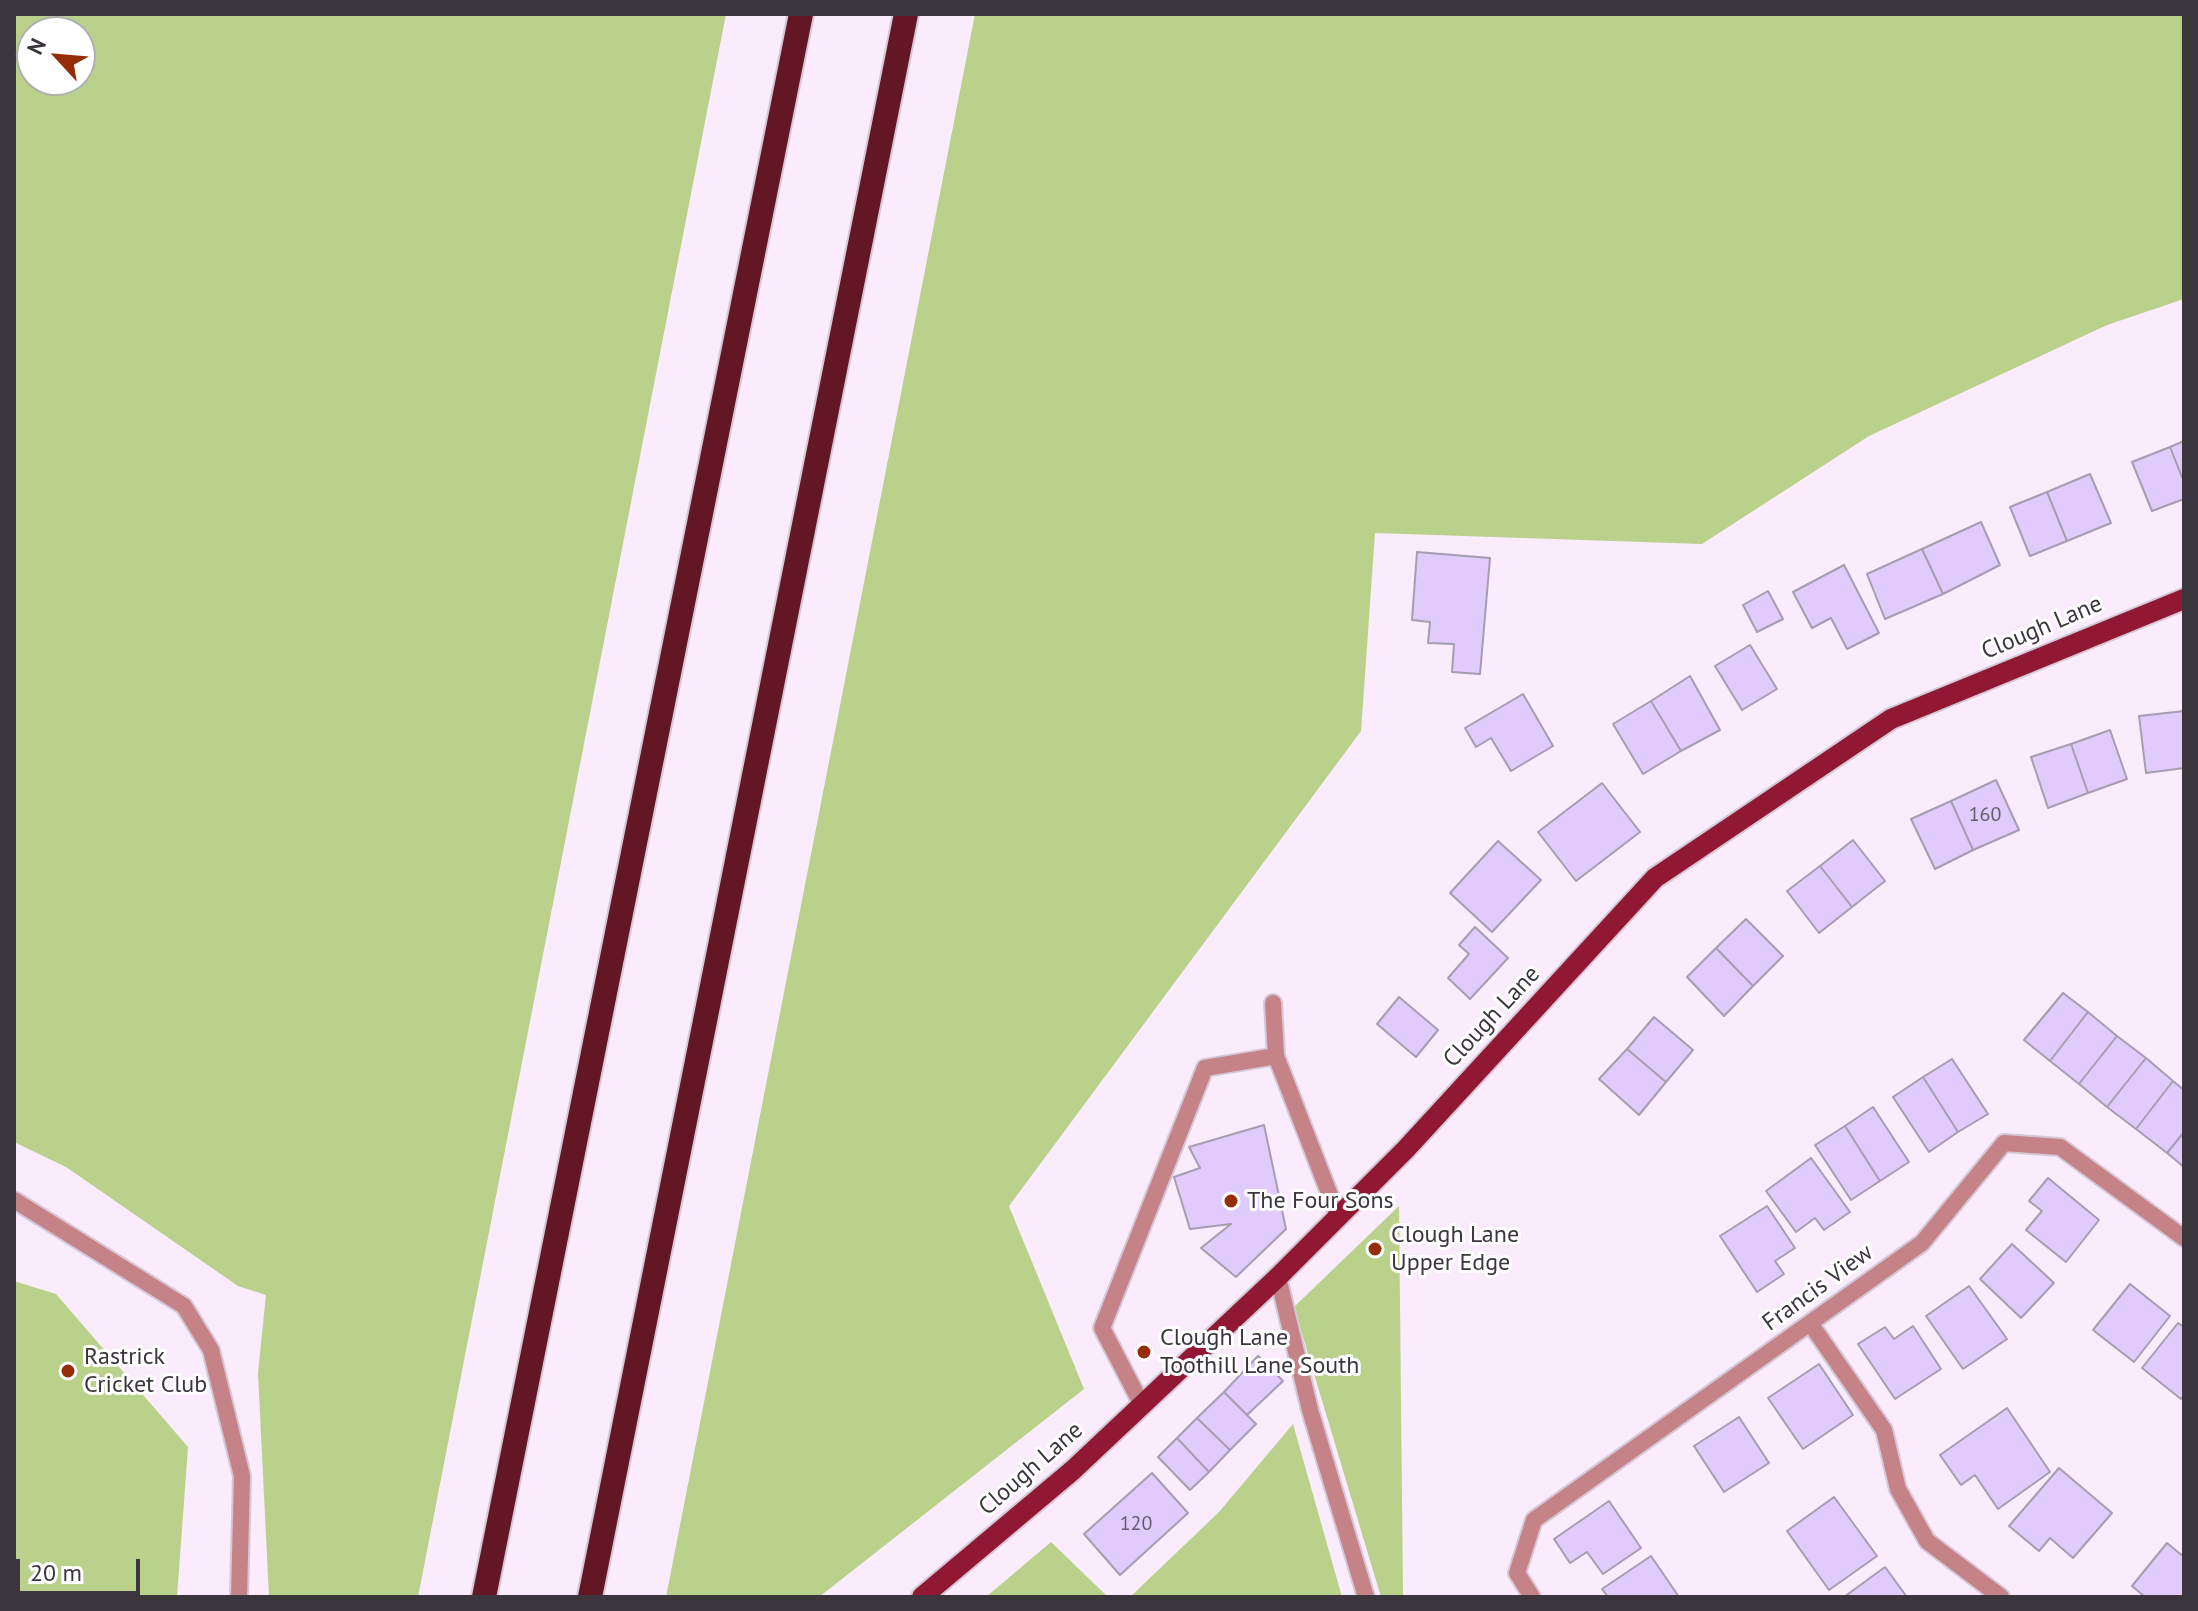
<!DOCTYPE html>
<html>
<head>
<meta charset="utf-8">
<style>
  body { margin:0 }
  #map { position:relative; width:2198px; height:1611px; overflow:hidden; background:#faebfd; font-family:"PT Sans",sans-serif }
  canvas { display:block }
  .frame { position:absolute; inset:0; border:16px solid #3b363d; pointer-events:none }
  .north { position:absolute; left:16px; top:16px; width:80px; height:80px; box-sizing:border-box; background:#fff; border:2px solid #b1afb1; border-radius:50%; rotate:296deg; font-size:22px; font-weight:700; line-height:32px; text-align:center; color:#3b363d }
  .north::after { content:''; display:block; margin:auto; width:28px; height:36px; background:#952e08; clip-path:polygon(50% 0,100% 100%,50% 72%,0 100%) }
  .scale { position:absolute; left:16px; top:1559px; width:124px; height:36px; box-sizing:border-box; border:4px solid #3b363d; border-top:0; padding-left:10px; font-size:24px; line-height:28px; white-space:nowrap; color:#3b363d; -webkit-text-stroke:6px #fff; paint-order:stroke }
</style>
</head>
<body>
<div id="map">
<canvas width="2198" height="1611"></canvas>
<div class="frame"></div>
<div class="north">N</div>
<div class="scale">20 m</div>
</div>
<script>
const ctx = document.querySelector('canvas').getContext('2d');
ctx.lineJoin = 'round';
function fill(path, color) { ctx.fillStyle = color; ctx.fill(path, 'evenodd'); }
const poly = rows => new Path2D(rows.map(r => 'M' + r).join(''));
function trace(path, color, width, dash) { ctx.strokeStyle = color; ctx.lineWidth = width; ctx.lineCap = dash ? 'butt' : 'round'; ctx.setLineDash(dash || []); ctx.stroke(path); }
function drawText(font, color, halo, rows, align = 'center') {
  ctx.font = font + ' "PT Sans",sans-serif'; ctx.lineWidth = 6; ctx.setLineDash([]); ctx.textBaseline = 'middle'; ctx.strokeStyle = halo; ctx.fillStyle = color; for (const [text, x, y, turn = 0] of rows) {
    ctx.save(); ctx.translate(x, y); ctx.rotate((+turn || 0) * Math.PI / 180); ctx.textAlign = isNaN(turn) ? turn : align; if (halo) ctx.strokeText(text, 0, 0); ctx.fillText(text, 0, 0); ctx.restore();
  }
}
const green = poly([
  [14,14,726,14,418,1597,269,1597,258,1373,266,1295,238,1286,66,1167,14,1142],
  [80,32,80,80,32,80,32,32],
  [975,14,2184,14,2184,299,2107,325,1869,436,1702,544,1375,533,1361,731,1009,1206,1084,1389,819,1597,666,1597],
  [1399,1206,1403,1597,1381,1597,1294,1307],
  [14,1281,56,1294,188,1447,177,1597,14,1597],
  [1293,1424,1342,1597,1130,1597,1219,1512],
  [1051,1542,1108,1597,986,1597]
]);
const building = poly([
  [2184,441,2184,482,2170,447,2184,441],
  [2170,447,2184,482,2184,499,2152,511,2132,462,2170,447],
  [2090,474,2111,523,2067,541,2047,492,2090,474],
  [2047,492,2067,541,2030,556,2010,507,2047,492],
  [1981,522,2000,565,1943,594,1922,549,1981,522],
  [1922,549,1943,594,1885,619,1867,574,1922,549],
  [1417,552,1490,558,1480,674,1452,672,1454,644,1428,643,1430,622,1412,620,1417,552],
  [1844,565,1879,633,1847,649,1831,618,1812,628,1793,592,1844,565],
  [1768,591,1783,619,1757,632,1743,605,1768,591],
  [1750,645,1777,689,1742,710,1715,666,1750,645],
  [1690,676,1720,730,1681,751,1651,701,1690,676],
  [1523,694,1553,746,1511,771,1491,738,1476,747,1465,728,1523,694],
  [1651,701,1681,751,1643,774,1613,724,1651,701],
  [2184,711,2184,768,2146,773,2139,716,2184,711],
  [2110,730,2127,779,2088,793,2071,744,2110,730],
  [2071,744,2088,793,2048,808,2031,757,2071,744],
  [1996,780,2019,830,1973,850,1951,801,1996,780],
  [1602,783,1640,832,1576,881,1538,832,1602,783],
  [1951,801,1973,850,1935,869,1911,819,1951,801],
  [1853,840,1885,881,1852,907,1820,866,1853,840],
  [1498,841,1541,880,1492,932,1450,893,1498,841],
  [1820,866,1852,907,1819,933,1787,891,1820,866],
  [1746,919,1783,956,1753,986,1716,948,1746,919],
  [1475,927,1508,958,1470,999,1448,978,1469,954,1459,945,1475,927],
  [1716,948,1753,986,1724,1016,1687,977,1716,948],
  [2063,993,2088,1012,2050,1061,2024,1040,2063,993],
  [1399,997,1438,1030,1416,1057,1377,1024,1399,997],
  [2088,1012,2117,1036,2079,1084,2050,1061,2088,1012],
  [1654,1017,1693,1050,1666,1082,1627,1049,1654,1017],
  [2117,1036,2146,1058,2107,1107,2079,1084,2117,1036],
  [1627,1049,1666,1082,1639,1115,1599,1079,1627,1049],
  [2146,1058,2173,1081,2136,1129,2107,1107,2146,1058],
  [1952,1059,1988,1114,1958,1132,1923,1077,1952,1059],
  [1923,1077,1958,1132,1929,1152,1893,1097,1923,1077],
  [2173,1081,2184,1090,2184,1132,2167,1153,2136,1129,2173,1081],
  [1873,1107,1909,1162,1880,1181,1845,1126,1873,1107],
  [1264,1125,1286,1229,1236,1277,1201,1248,1231,1224,1190,1229,1174,1177,1200,1168,1189,1147,1264,1125],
  [1845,1126,1880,1181,1851,1200,1815,1145,1845,1126],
  [2184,1132,2184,1167,2167,1153,2184,1132],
  [1811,1158,1850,1212,1824,1230,1815,1218,1796,1232,1766,1191,1811,1158],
  [2048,1178,2099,1220,2066,1262,2026,1230,2042,1211,2029,1201,2048,1178],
  [1767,1206,1795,1248,1775,1261,1784,1274,1757,1292,1720,1236,1767,1206],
  [2012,1244,2054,1283,2021,1318,1980,1279,2012,1244],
  [2130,1284,2170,1316,2134,1362,2093,1330,2130,1284],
  [1969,1286,2007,1339,1963,1369,1926,1316,1969,1286],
  [2178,1323,2184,1327,2184,1395,2181,1399,2142,1368,2178,1323],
  [1913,1326,1941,1369,1895,1399,1858,1344,1885,1327,1894,1339,1913,1326],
  [1258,1356,1283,1381,1247,1415,1224,1392,1258,1356],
  [1819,1364,1853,1415,1803,1449,1768,1398,1819,1364],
  [1224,1392,1256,1424,1230,1450,1197,1418,1224,1392],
  [2007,1408,2050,1472,1998,1509,1975,1475,1961,1485,1940,1455,2007,1408],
  [1739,1417,1769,1463,1724,1492,1694,1446,1739,1417],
  [1197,1418,1230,1450,1209,1472,1177,1438,1197,1418],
  [1177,1438,1209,1472,1190,1490,1158,1457,1177,1438],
  [2059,1468,2112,1513,2073,1558,2050,1538,2039,1551,2009,1526,2059,1468],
  [1152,1473,1188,1513,1120,1575,1084,1534,1152,1473],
  [1834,1497,1877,1556,1829,1590,1787,1531,1834,1497],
  [1609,1501,1641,1548,1603,1574,1587,1552,1570,1563,1554,1539,1609,1501],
  [2167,1543,2184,1557,2184,1597,2145,1597,2132,1586,2167,1543],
  [1651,1556,1679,1597,1608,1597,1602,1589,1651,1556],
  [1885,1567,1907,1597,1844,1597,1885,1567]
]);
const lane = poly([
  [1273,1003,1276,1056],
  [14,1200,184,1306,211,1350,242,1476,239,1597],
  [1142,1405,1102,1328,1205,1068,1276,1056,1338,1216]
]);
const street = poly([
  [1278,1277,1310,1410,1366,1597],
  [1810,1323,1884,1430,1898,1489,1927,1541,2001,1597],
  [1532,1597,1517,1573,1534,1520,1922,1243,2004,1143,2060,1147,2184,1238]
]);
const primary = poly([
  [922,1597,1073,1470,1278,1277,1406,1149,1655,878,1891,719,2184,599]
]);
const highway = poly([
  [484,1597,801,14],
  [590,1597,906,14]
]);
const markers = [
  [1231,1201,8,"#952e08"],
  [1375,1249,8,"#952e08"],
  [1144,1352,8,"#952e08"],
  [68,1371,8,"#952e08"]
];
const numberNames = [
  ["160",1985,815],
  ["120",1136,1524]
];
const streetNames = [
  ["Clough Lane",2042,628,-23],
  ["Clough Lane",1492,1017,-47],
  ["Francis View",1818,1288,-36],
  ["Clough Lane",1031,1469,-41]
];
const poiNames = [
  ["The Four Sons",1247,1201],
  ["Clough Lane",1391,1235],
  ["Upper Edge",1391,1263],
  ["Clough Lane",1160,1338],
  ["Toothill Lane South",1160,1366],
  ["Rastrick",84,1357],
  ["Cricket Club",84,1385]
];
fill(green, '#b9d18a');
fill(building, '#e1cbfd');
trace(building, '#a59db0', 2);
trace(lane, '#d4c7d7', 20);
trace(street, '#d4c7d7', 20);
trace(primary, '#d4c7d7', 24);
trace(highway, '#d4c7d7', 28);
trace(lane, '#c58387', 16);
trace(street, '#c58387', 16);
trace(primary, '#911833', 20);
trace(highway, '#631624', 24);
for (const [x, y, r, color] of markers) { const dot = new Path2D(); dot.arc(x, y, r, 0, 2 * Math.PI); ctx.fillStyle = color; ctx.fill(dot); trace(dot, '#fff', 3); }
drawText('20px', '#645b6d', null, numberNames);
drawText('24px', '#3b363d', '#fff', streetNames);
drawText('24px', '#3b363d', '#fff', poiNames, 'left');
</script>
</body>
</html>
